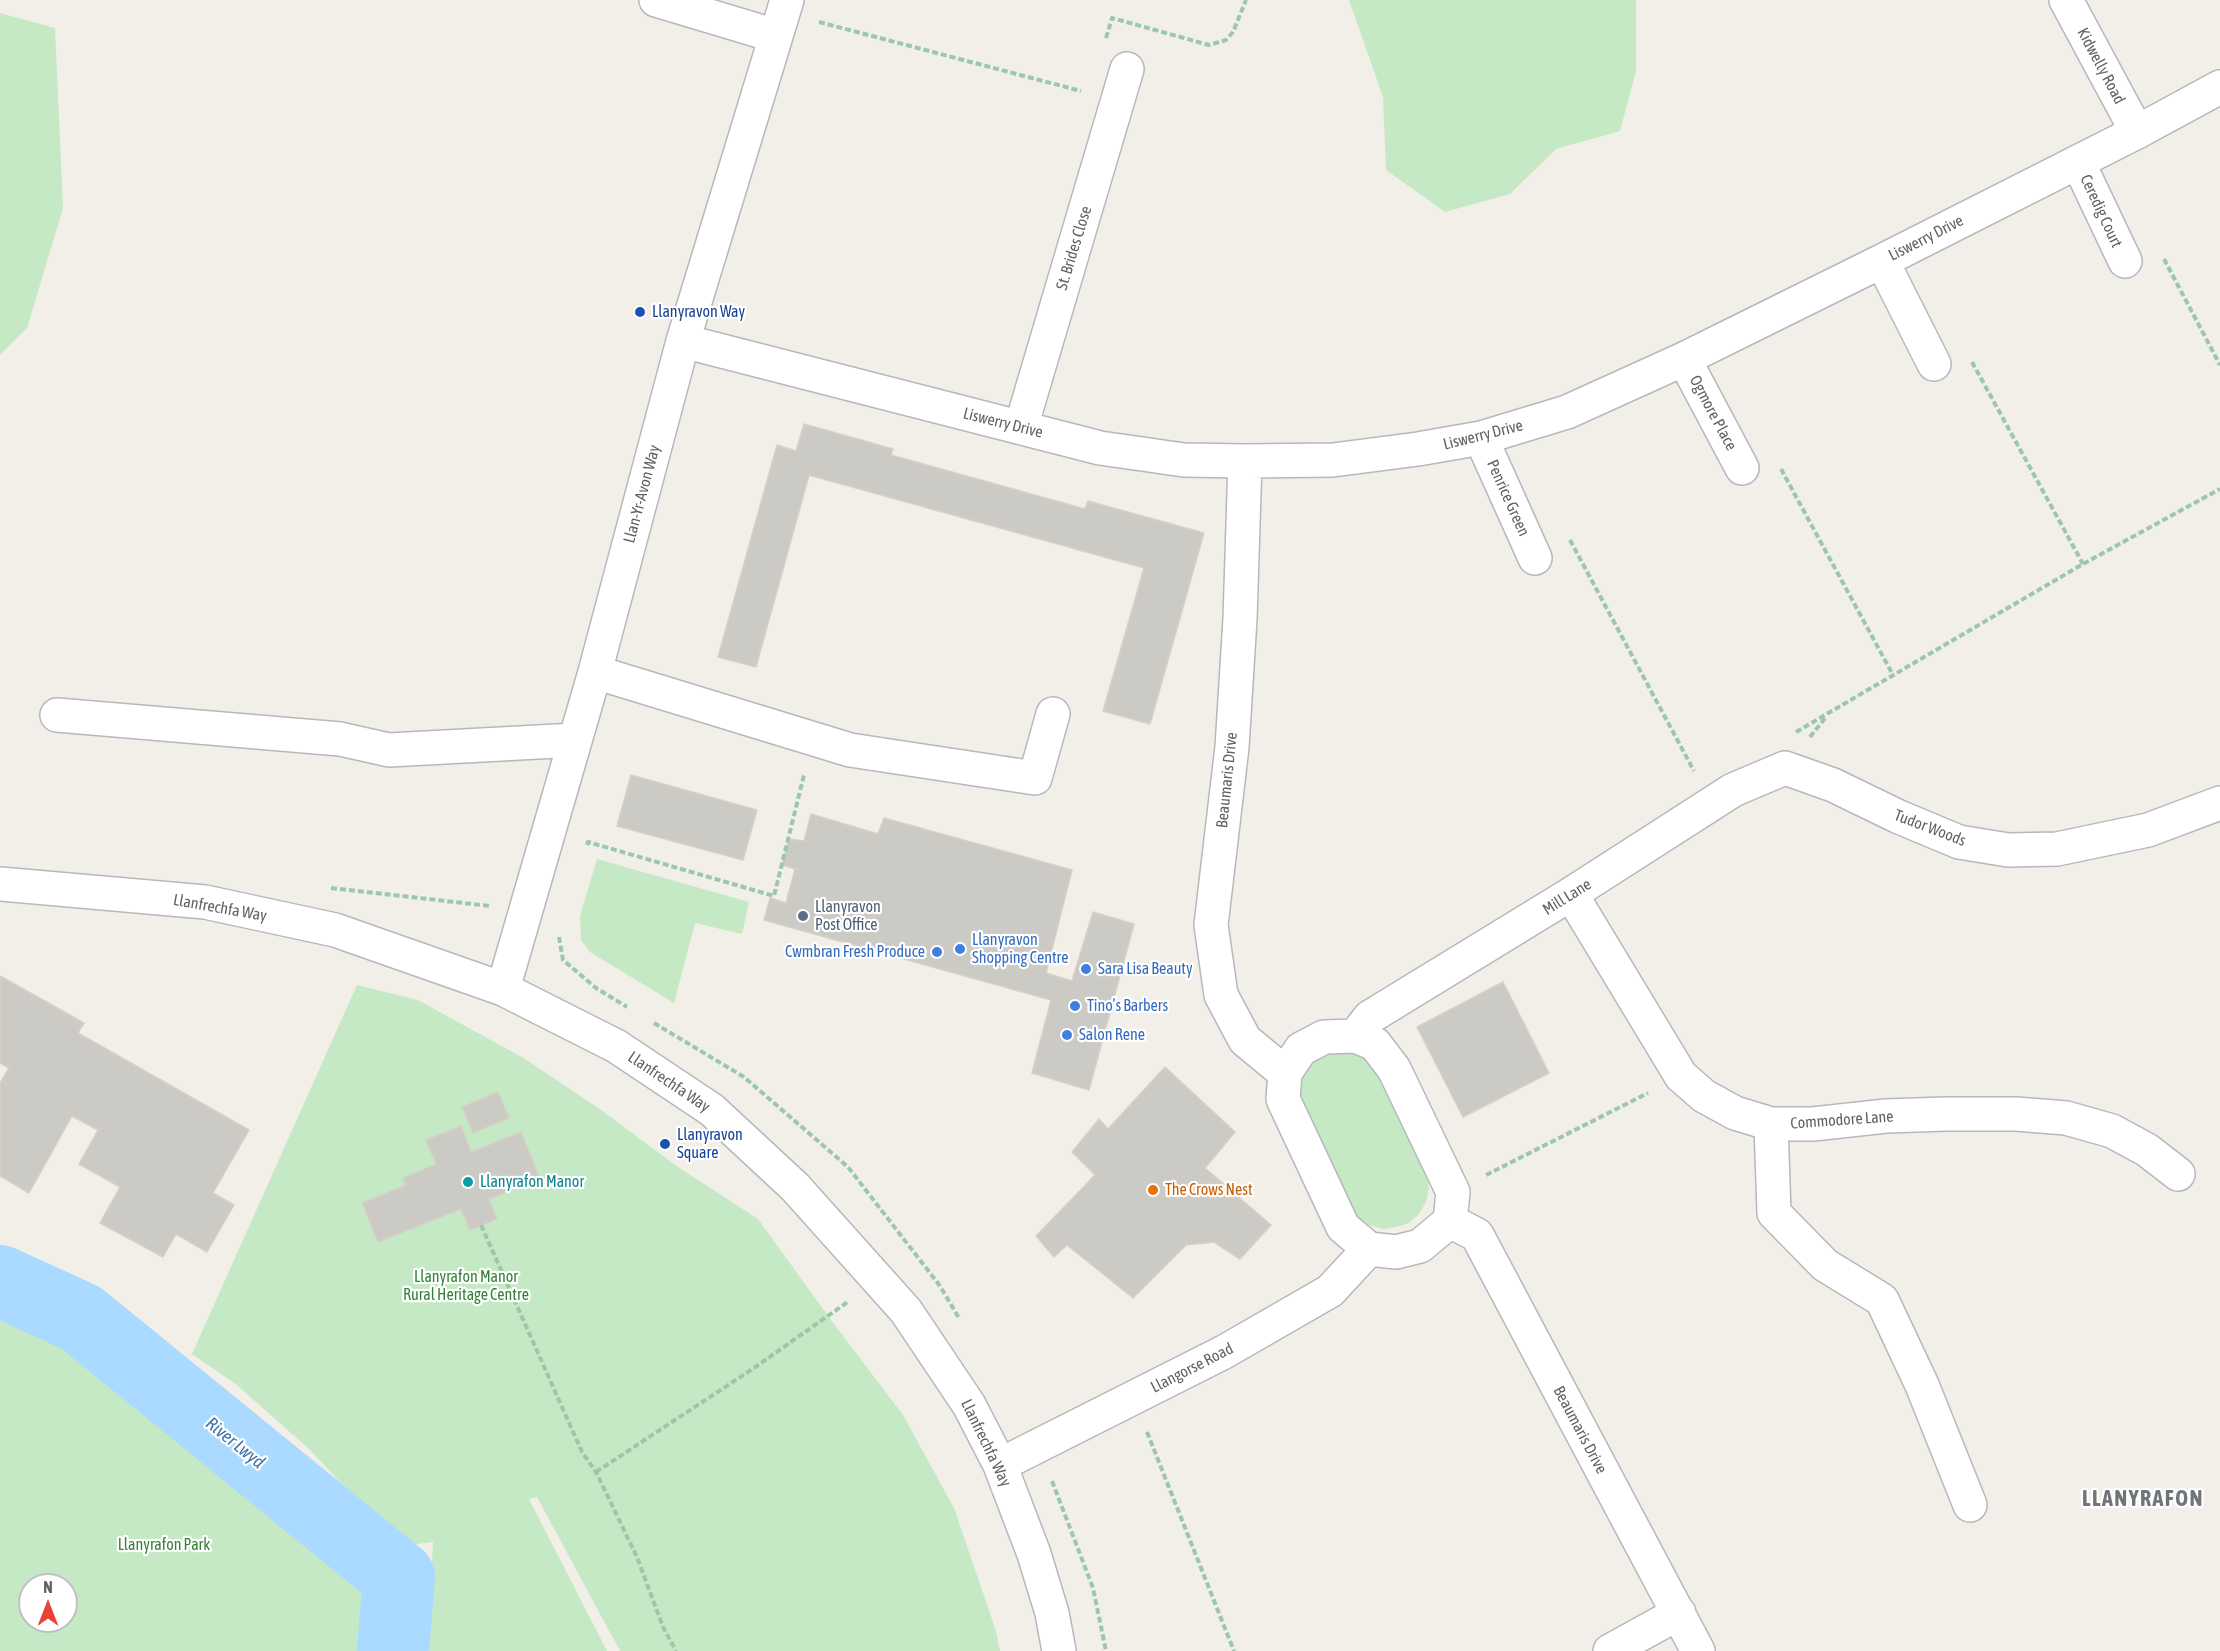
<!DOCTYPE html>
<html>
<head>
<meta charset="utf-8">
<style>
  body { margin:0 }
  #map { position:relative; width:2220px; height:1651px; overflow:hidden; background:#f1efe8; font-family:"Asap Condensed",sans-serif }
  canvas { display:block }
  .north { position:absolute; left:18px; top:1573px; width:60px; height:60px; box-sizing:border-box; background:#fff; border:2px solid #bfc1c3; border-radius:50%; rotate:0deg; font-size:16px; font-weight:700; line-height:24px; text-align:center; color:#5f6368 }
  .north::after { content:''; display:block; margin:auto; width:21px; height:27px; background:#ea4335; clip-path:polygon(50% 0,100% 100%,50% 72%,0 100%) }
</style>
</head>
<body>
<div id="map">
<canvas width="2220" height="1651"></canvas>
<div class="north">N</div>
</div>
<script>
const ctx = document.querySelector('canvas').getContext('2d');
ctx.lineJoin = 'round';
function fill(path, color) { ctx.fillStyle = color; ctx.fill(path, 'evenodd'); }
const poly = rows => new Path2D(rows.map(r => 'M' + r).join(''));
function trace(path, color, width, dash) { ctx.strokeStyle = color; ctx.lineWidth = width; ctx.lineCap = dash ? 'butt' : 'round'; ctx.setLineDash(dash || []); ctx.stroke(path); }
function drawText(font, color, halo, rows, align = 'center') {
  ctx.font = font + ' "Asap Condensed",sans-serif'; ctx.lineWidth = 4.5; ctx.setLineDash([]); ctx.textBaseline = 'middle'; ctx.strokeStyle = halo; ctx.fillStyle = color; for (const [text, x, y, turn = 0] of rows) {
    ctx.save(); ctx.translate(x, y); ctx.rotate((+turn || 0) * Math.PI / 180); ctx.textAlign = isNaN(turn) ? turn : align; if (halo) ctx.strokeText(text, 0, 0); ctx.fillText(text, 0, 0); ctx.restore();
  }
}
const green = poly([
  [1349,0,1636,0,1636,71,1620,131,1556,149,1510,194,1445,212,1386,170,1383,97],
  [0,13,55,28,63,208,27,328,0,355],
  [597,859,749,902,742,934,695,923,674,1003,590,952,581,940,580,916],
  [357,985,418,1000,525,1059,604,1112,675,1165,758,1219,828,1316,903,1415,954,1508,996,1631,1000,1651,620,1651,537,1497,529,1499,607,1651,427,1651,433,1542,400,1546,310,1450,237,1385,192,1354],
  [1339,1044,1375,1062,1427,1175,1429,1189,1426,1202,1419,1214,1409,1223,1396,1227,1383,1229,1369,1225,1358,1217,1350,1207,1299,1092,1299,1078,1304,1065],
  [0,1297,64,1325,372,1579,365,1651,0,1651],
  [30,1585,66,1585,66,1621,30,1621]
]);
const river = poly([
  [0,1281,81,1318,399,1577,393,1651]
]);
const building = poly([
  [804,424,893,449,891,455,1085,509,1088,501,1204,533,1150,724,1103,711,1144,568,809,475,756,667,718,657,777,445,796,451,804,424],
  [631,775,757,810,743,860,617,826,631,775],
  [811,814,878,834,884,818,1072,870,1046,973,1072,981,1093,912,1134,924,1089,1090,1032,1073,1051,1000,764,920,770,898,786,903,795,869,782,865,789,839,804,841,811,814],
  [0,976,84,1023,78,1033,249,1130,213,1193,234,1205,207,1252,176,1234,163,1257,100,1223,120,1187,79,1164,98,1130,72,1116,29,1193,0,1176,0,1083,9,1068,0,1063,0,976],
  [1503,982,1549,1073,1463,1117,1417,1027,1503,982],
  [1165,1067,1235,1132,1205,1168,1271,1225,1240,1259,1214,1242,1186,1245,1133,1298,1067,1245,1054,1257,1036,1236,1095,1175,1072,1152,1099,1119,1108,1129,1165,1067],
  [498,1092,509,1118,473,1133,462,1107,498,1092],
  [461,1126,471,1152,521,1132,540,1179,489,1199,497,1219,470,1230,461,1209,378,1242,362,1203,406,1185,403,1178,436,1164,426,1140,461,1126]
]);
const path = poly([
  [819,22,1081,91],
  [1106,38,1112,18,1209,45,1226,40,1233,32,1246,0],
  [2164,259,2220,365],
  [1972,362,2083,564],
  [1781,469,1893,675],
  [1570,540,1694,771],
  [1796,732,2083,564,2220,489],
  [1810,737,1826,717],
  [587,845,588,842,774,896,804,775],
  [331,888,490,906],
  [559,937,563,960,596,988,627,1007],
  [654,1023,744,1077,848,1167,940,1286,959,1318],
  [1486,1175,1648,1093],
  [481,1225,582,1452,596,1472,637,1557,663,1627,676,1651],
  [1147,1432,1234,1651],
  [596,1472,754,1368,849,1301],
  [1052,1481,1093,1588,1106,1651]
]);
const minor = poly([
  [656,0,776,36],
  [2066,0,2137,132],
  [2078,162,2125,261],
  [1882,261,1934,364],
  [683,341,1100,448,1184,460,1245,461,1333,460,1418,449,1481,438,1567,412,1684,359,1882,261,2137,132,2220,87],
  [1684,359,1742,468],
  [1021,427,1127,69],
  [1481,438,1535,558],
  [1245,461,1240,619,1232,747,1211,925,1221,995,1245,1040,1285,1073],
  [595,672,850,750,1035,778,1053,714],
  [57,715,340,739,389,750,575,740],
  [0,884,205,902,335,930,503,989,616,1046,712,1110,795,1187,906,1311,969,1405,1000,1465,1034,1554,1052,1613,1059,1651],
  [1571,894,1681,1076,1704,1096,1735,1113,1771,1124,1813,1124,1886,1116,1946,1114,2016,1114,2066,1118,2112,1131,2147,1150,2178,1174],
  [503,989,595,672,683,341,787,0],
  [1355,1036,1370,1017,1571,894,1733,790,1785,768,1833,785,1899,817,1959,842,2008,850,2057,849,2148,830,2220,803],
  [1355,1036,1375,1044,1394,1069,1453,1192,1450,1221,1420,1246,1396,1252,1369,1249,1343,1227,1283,1099,1285,1073,1301,1049,1324,1037,1355,1036],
  [1771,1124,1774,1213,1825,1265,1882,1300,1922,1385,1970,1505],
  [1450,1221,1477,1235,1698,1651],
  [1000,1465,1224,1352,1330,1291,1369,1249],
  [1610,1651,1679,1613]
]);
const markers = [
  [640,312,6,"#1a4fb4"],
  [803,916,6,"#5c6f8a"],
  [960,949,6,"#3f7fe0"],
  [937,952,6,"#3f7fe0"],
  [1086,969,6,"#3f7fe0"],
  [1075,1006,6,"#3f7fe0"],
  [1067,1035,6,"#3f7fe0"],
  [665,1144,6,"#1a4fb4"],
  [468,1182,6,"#0f9aa8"],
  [1153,1190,6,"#e8710a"]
];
const streetNames = [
  ["Kidwelly Road",2101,66,62],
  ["Ceredig Court",2101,211,65],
  ["Liswerry Drive",1926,238,-27],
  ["St. Brides Close",1074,248,-73],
  ["Ogmore Place",1713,413,62],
  ["Liswerry Drive",1003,423,14],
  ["Liswerry Drive",1483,435,-14],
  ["Llan-Yr-Avon Way",642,494,-75],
  ["Penrice Green",1508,498,66],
  ["Beaumaris Drive",1227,780,-84],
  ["Tudor Woods",1930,828,21],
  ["Mill Lane",1567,897,-32],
  ["Llanfrechfa Way",220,908,10],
  ["Llanfrechfa Way",669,1082,34],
  ["Commodore Lane",1842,1120,-4],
  ["Llangorse Road",1192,1368,-27],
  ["Beaumaris Drive",1580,1430,62],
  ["Llanfrechfa Way",986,1443,64]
];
const transitNames = [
  ["Llanyravon Way",652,312],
  ["Llanyravon",677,1135],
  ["Square",677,1153]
];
const serviceNames = [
  ["Llanyravon",815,907],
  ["Post Office",815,925]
];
const shopNames = [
  ["Llanyravon",972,940],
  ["Shopping Centre",972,958],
  ["Cwmbran Fresh Produce",925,952,"right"],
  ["Sara Lisa Beauty",1098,969],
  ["Tino’s Barbers",1087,1006],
  ["Salon Rene",1079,1035]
];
const cultureNames = [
  ["Llanyrafon Manor",480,1182]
];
const foodNames = [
  ["The Crows Nest",1165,1190]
];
const parkNames = [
  ["Llanyrafon Manor",466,1277],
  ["Rural Heritage Centre",466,1295],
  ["Llanyrafon Park",164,1545]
];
const waterNames = [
  ["River Lwyd",235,1443,39]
];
const districtNames = [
  ["LLANYRAFON",2143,1499]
];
fill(green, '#c5e8c5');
trace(river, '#aadaff', 72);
fill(building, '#cccac5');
trace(building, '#d6d1c6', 1.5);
trace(minor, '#b5b8bc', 36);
trace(path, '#9cc7a9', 4, [6, 3]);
trace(minor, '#fff', 33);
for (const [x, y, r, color] of markers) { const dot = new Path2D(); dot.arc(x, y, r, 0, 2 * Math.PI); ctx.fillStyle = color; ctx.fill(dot); trace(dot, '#fff', 2); }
drawText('16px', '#5f6368', '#fff', streetNames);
drawText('16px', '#164399', '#fff', transitNames, 'left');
drawText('16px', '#4e5e75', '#fff', serviceNames, 'left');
drawText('16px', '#366cbe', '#fff', shopNames, 'left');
drawText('16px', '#0d838f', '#fff', cultureNames, 'left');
drawText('16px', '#c56008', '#fff', foodNames, 'left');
drawText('16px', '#348238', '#fff', parkNames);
drawText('italic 18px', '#4174aa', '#fff', waterNames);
ctx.letterSpacing = '1.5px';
drawText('bold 22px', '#70757a', '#fff', districtNames);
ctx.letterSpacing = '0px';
</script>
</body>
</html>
